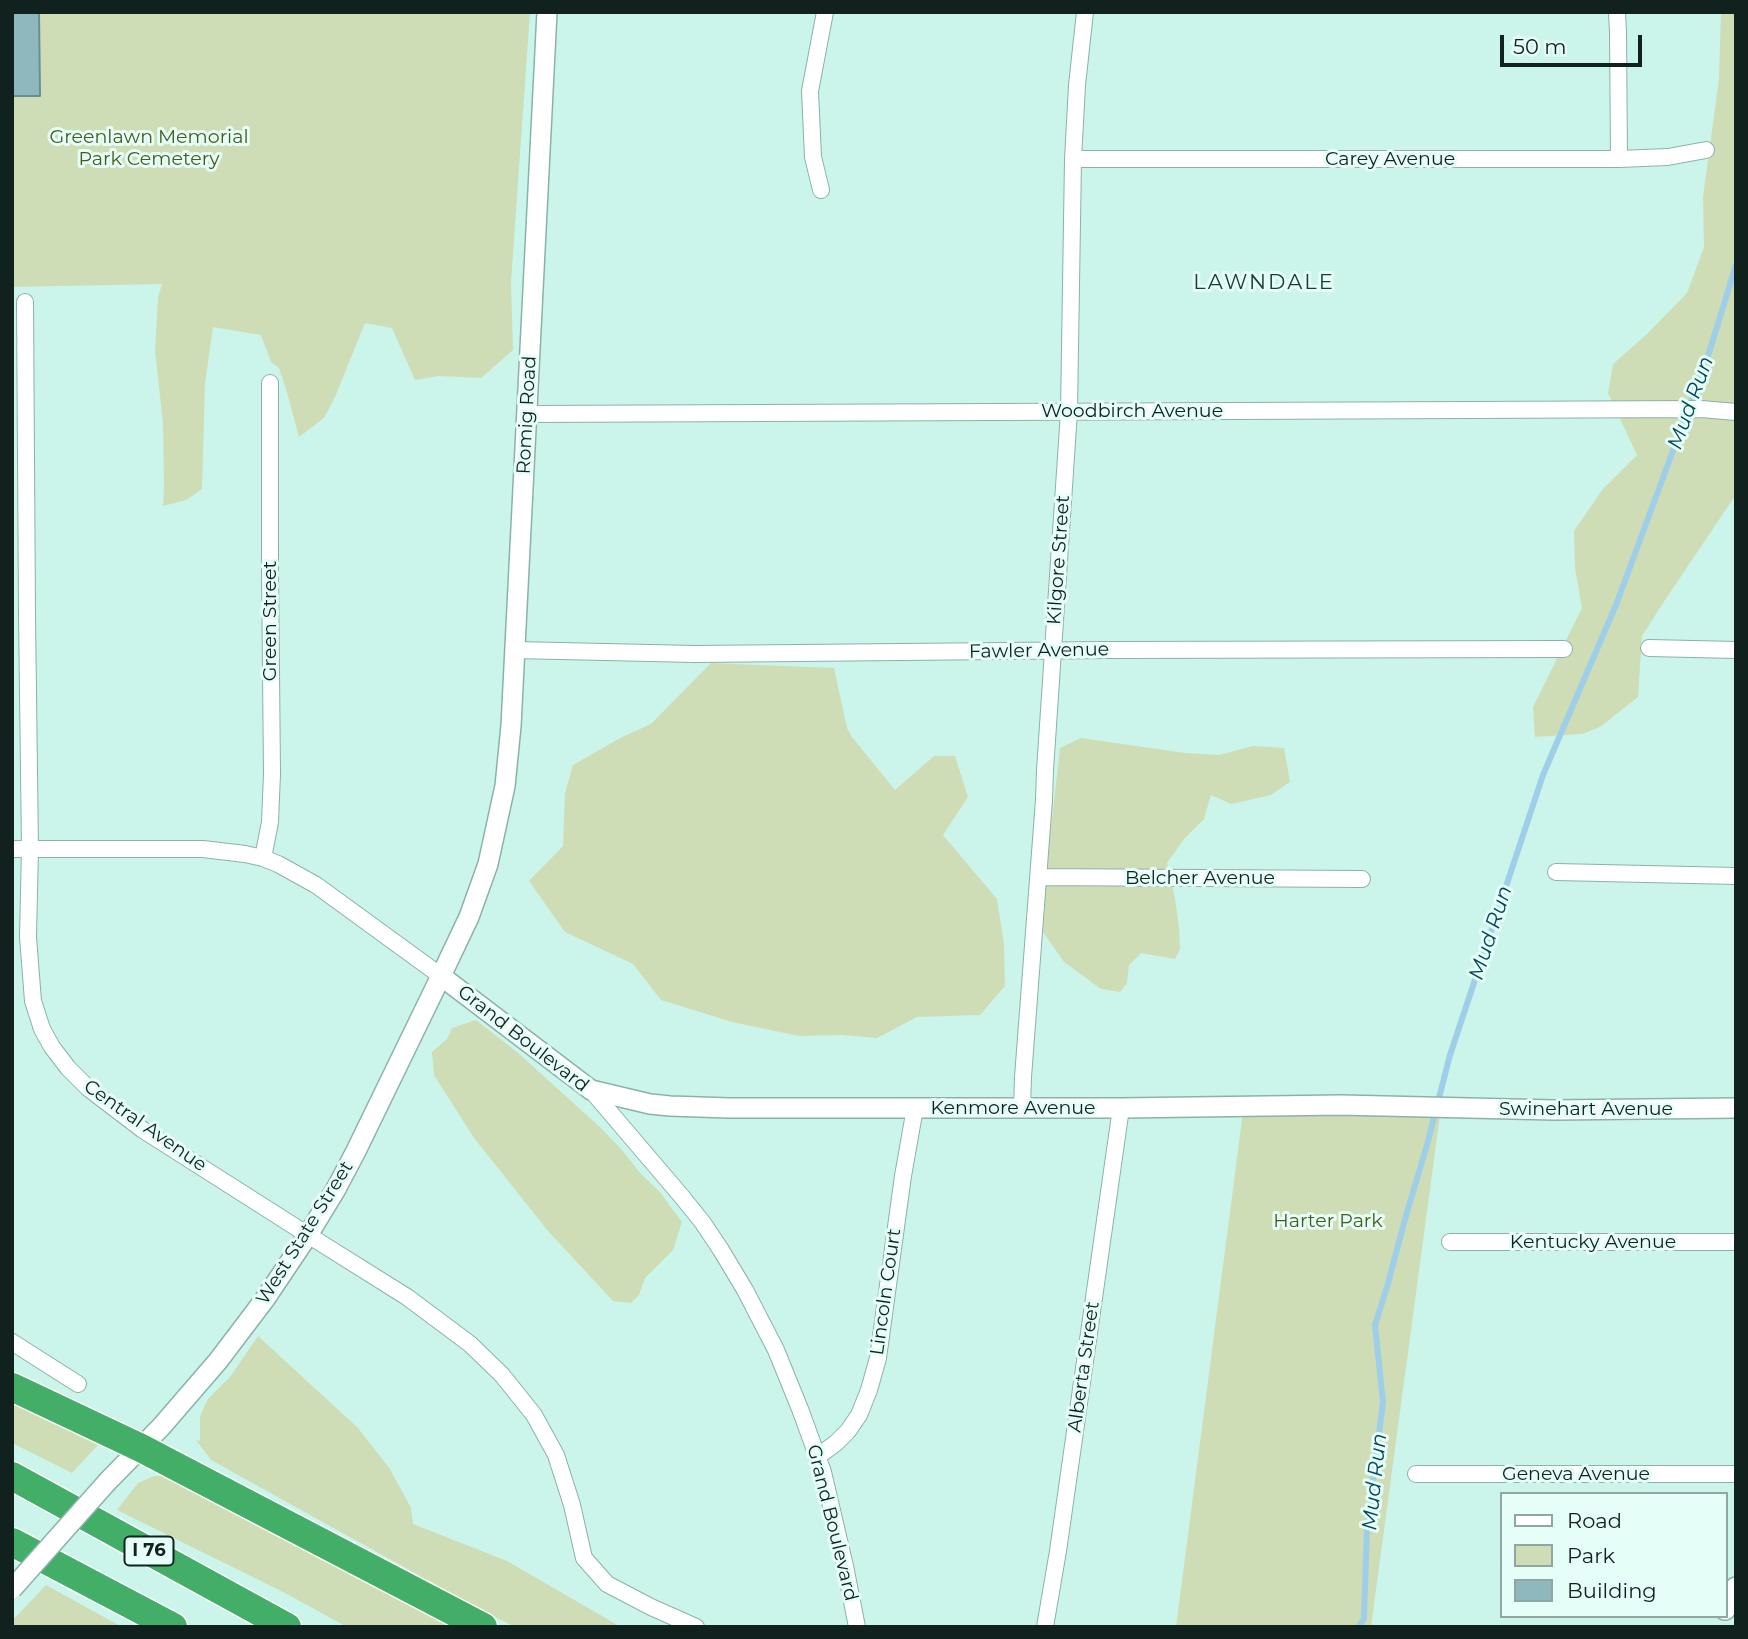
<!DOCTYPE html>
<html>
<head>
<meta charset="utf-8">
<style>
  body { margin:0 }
  #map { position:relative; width:1748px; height:1639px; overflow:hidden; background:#cbf5ea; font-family:Montserrat,sans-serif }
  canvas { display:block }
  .frame { position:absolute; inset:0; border:14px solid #11211e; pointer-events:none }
  .legend { position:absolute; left:1500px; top:1492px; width:228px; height:126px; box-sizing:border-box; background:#e5fef7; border:2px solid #90a6a0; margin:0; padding:9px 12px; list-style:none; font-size:21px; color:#11211e }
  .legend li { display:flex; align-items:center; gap:14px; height:35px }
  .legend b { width:35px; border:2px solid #90a6a0 }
  .scale { position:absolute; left:1500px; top:35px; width:142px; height:32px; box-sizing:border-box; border:4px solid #11211e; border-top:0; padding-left:9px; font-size:21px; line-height:24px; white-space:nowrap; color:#11211e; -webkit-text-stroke:5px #e5fef7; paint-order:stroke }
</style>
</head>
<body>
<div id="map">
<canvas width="1748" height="1639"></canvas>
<div class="frame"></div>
<ul class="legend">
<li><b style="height:9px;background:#fff"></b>Road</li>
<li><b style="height:19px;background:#ceddb6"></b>Park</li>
<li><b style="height:19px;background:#8eb8bd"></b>Building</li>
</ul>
<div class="scale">50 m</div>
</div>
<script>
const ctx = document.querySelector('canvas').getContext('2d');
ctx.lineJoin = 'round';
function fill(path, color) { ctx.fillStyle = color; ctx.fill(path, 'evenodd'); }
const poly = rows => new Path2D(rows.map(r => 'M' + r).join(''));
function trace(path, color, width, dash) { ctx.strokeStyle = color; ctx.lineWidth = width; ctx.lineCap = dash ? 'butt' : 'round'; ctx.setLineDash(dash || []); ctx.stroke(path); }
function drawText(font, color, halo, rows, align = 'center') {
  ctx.font = font + ' Montserrat,sans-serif'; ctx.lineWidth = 6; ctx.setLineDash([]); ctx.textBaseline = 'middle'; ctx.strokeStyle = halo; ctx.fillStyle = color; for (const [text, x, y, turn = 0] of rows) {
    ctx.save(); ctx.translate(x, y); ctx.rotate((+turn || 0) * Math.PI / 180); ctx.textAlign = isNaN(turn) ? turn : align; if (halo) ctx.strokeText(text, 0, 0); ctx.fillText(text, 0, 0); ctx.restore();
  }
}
const green = poly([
  [12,12,530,12,511,282,513,350,481,378,439,376,415,380,392,328,365,323,335,397,324,418,299,437,286,389,279,368,271,362,261,335,213,327,205,384,202,489,186,500,163,506,164,486,163,423,155,351,158,297,162,284,12,287],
  [1721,12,1736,12,1736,497,1733,499,1665,600,1642,636,1638,697,1600,727,1582,734,1535,737,1533,707,1582,608,1575,568,1574,531,1602,490,1637,455,1608,393,1613,364,1647,334,1687,293,1704,247,1703,197,1719,79],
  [711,663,834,668,847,728,852,737,895,790,934,756,955,756,968,797,943,835,997,899,1004,944,1005,986,980,1015,917,1017,877,1038,842,1035,799,1036,732,1022,661,1000,633,964,565,932,529,881,563,846,565,793,573,765,622,737,651,724],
  [1081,738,1185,753,1219,755,1253,746,1284,748,1290,782,1271,795,1231,804,1211,795,1204,819,1184,839,1167,863,1175,898,1179,928,1180,949,1175,959,1141,953,1129,965,1127,983,1120,992,1101,989,1064,962,1043,932,1050,836,1060,748],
  [476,1020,517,1052,601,1128,622,1150,641,1174,659,1191,682,1222,673,1250,645,1278,639,1295,631,1303,613,1301,548,1231,474,1138,434,1075,432,1052,447,1039,452,1028],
  [1243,1112,1440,1115,1371,1627,1176,1627],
  [258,1336,358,1428,390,1469,411,1508,413,1524,507,1561,621,1627,515,1627,483,1611,211,1460,196,1440,200,1441,200,1416,208,1399,230,1377],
  [12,1396,92,1434,98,1445,72,1473,12,1443],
  [154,1476,169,1476,453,1627,347,1627,285,1593,117,1510,138,1483],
  [46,1585,122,1627,12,1627,12,1621]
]);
const stream = poly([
  [1359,1627,1364,1618,1367,1527,1383,1402,1375,1325,1387,1287,1407,1212,1427,1145,1450,1055,1543,775,1616,605,1708,356,1736,265]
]);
const building = poly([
  [12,12,39,12,40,96,12,96,12,12]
]);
const minor = poly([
  [1617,12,1618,32,1619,159],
  [1073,159,1619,159,1668,157,1706,150],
  [821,190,813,157,810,91,825,12],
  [25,302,27,615,30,849,28,937,33,1001,42,1029,52,1047,68,1068,88,1088,143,1130,308,1235,407,1297,470,1344,502,1375,534,1415,556,1455,572,1505,584,1558,607,1584,651,1607,696,1627],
  [527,414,1701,409,1736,412],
  [1649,648,1736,650],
  [515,650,695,654,1107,650,1564,649],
  [12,849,203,849,245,854,263,858,278,864,316,885,441,976],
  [263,858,270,822,272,774,270,570,270,383],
  [1556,872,1736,876],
  [1038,877,1362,879],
  [591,1090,683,1198,703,1223,721,1250,745,1290,776,1350,800,1409,823,1472,845,1566,857,1627],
  [1022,1108,1023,1077,1044,800,1045,770,1069,412,1073,159,1077,85,1085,12],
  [1450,1242,1736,1242],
  [12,1342,78,1384],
  [817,1457,836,1443,848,1431,859,1415,869,1390,878,1358,903,1176,915,1108],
  [1416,1474,1736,1474],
  [1045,1627,1058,1551,1121,1108]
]);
const tertiary = poly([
  [441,976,591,1090,650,1104,670,1106,729,1108,1121,1108,1341,1105,1554,1110,1736,1108],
  [108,1481,161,1427,218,1361,265,1299,308,1235,336,1189,356,1151,441,976,469,917,488,864,505,786,511,726,547,12]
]);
const secondary = poly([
  [1725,1609,1736,1588]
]);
const motorway = poly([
  [12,1387,141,1448,483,1627],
  [12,1476,287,1627],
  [12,1542,173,1627]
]);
const tertiaryBridge = poly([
  [12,1589,108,1481]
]);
const shields = [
  [149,1551,49]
];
const shieldNames = [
  ["I 76",149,1551]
];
const parkNames = [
  ["Greenlawn Memorial",149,137],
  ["Park Cemetery",149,159],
  ["Harter Park",1328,1221]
];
const streetNames = [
  ["Carey Avenue",1390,159],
  ["Woodbirch Avenue",1132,411],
  ["Romig Road",527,415,-87],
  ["Kilgore Street",1059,560,-86],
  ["Green Street",270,621,-90],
  ["Fawler Avenue",1039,651,-1],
  ["Belcher Avenue",1200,878],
  ["Grand Boulevard",523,1039,38],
  ["Kenmore Avenue",1013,1108],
  ["Swinehart Avenue",1586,1109],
  ["Central Avenue",145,1126,35],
  ["West State Street",305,1233,-58],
  ["Kentucky Avenue",1593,1242],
  ["Lincoln Court",886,1292,-82],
  ["Alberta Street",1084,1367,-82],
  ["Geneva Avenue",1576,1474],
  ["Grand Boulevard",832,1523,76]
];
const neighbourhoodNames = [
  ["LAWNDALE",1264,283]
];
const waterNames = [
  ["Mud Run",1691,403,-70],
  ["Mud Run",1491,933,-72],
  ["Mud Run",1375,1482,-84]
];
fill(green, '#ceddb6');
trace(stream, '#9ecee8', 6);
fill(building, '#8eb8bd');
trace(building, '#679094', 2);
trace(minor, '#8ab2a9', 18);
trace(tertiary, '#8ab2a9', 22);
trace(secondary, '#8ab2a9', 24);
trace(motorway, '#fff', 31);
trace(minor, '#fff', 16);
trace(tertiary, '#fff', 19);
trace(secondary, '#fff', 21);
trace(motorway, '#42ae67', 28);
trace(tertiaryBridge, '#8ab2a9', 22, []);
trace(tertiaryBridge, '#fff', 19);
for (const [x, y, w] of shields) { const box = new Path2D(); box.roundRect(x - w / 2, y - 14.5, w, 29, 5); ctx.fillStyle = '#e5fef7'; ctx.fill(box); trace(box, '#11211e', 2); }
drawText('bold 18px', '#11211e', null, shieldNames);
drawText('19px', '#485c1d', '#e5fef7', parkNames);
drawText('19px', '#11211e', '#e5fef7', streetNames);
ctx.letterSpacing = '2px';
drawText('21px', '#173d35', '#e5fef7', neighbourhoodNames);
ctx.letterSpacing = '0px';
drawText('italic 21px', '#02455e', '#e5fef7', waterNames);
</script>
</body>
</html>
